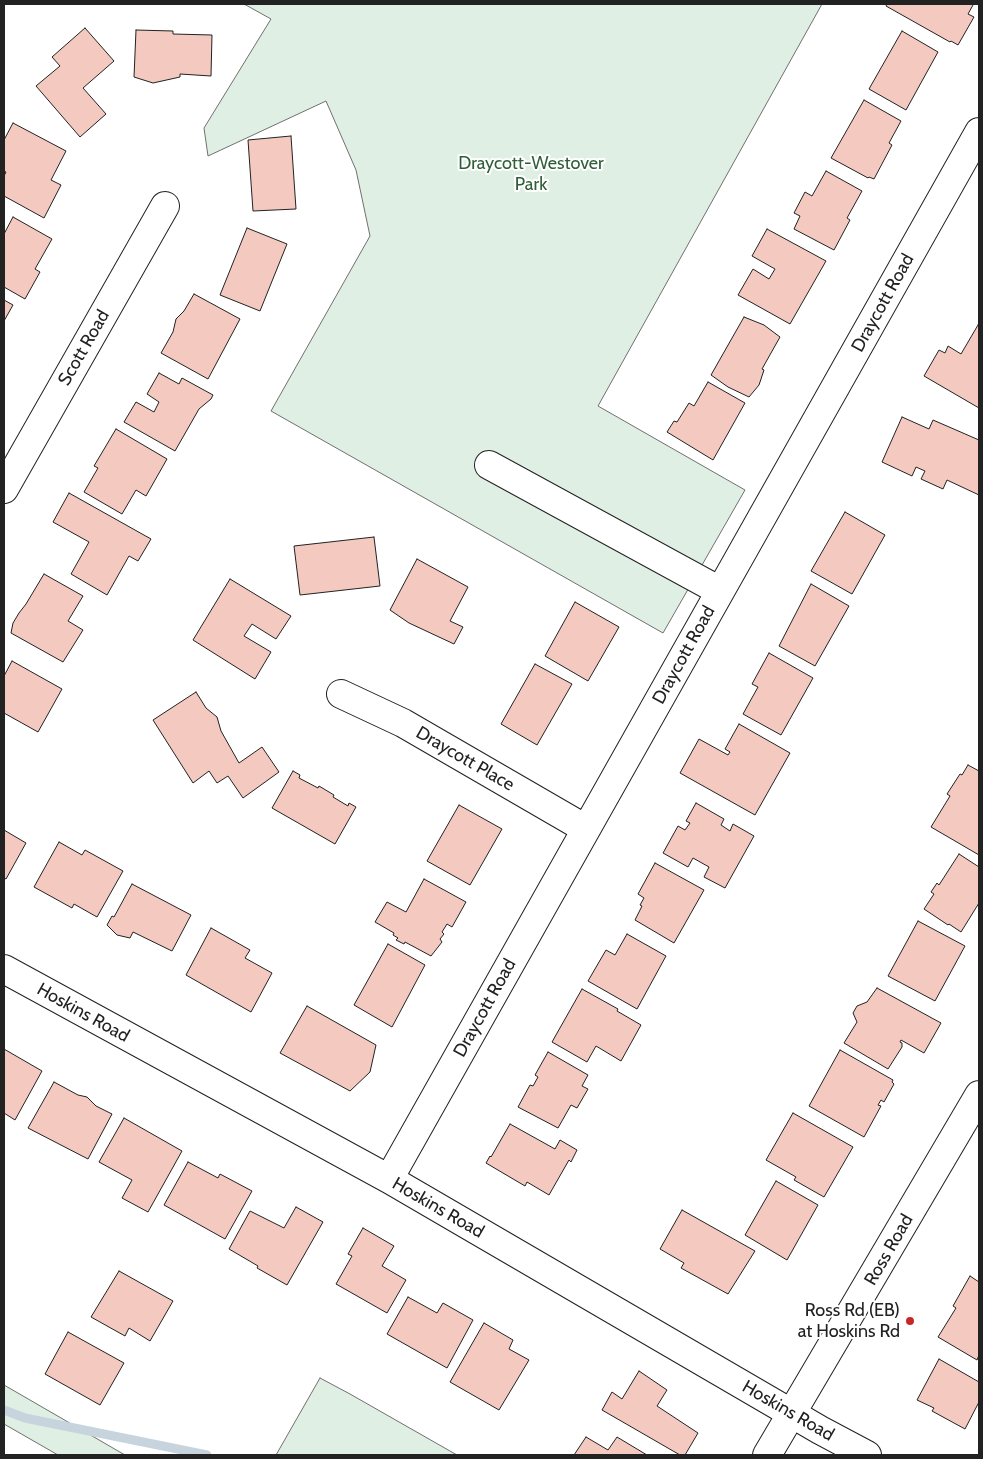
<!DOCTYPE html>
<html>
<head>
<meta charset="utf-8">
<style>
  body { margin:0 }
  #map { position:relative; width:983px; height:1459px; overflow:hidden; background:#fff; font-family:Cabin,sans-serif }
  canvas { display:block }
  .frame { position:absolute; inset:0; border:5px solid #222; pointer-events:none }
</style>
</head>
<body>
<div id="map">
<canvas width="983" height="1459"></canvas>
<div class="frame"></div>
</div>
<script>
const ctx = document.querySelector('canvas').getContext('2d');
ctx.lineJoin = 'round';
function fill(path, color) { ctx.fillStyle = color; ctx.fill(path, 'evenodd'); }
const poly = rows => new Path2D(rows.map(r => 'M' + r).join(''));
function trace(path, color, width, dash) { ctx.strokeStyle = color; ctx.lineWidth = width; ctx.lineCap = dash ? 'butt' : 'round'; ctx.setLineDash(dash || []); ctx.stroke(path); }
function drawText(font, color, halo, rows, align = 'center') {
  ctx.font = font + ' Cabin,sans-serif'; ctx.lineWidth = 4; ctx.setLineDash([]); ctx.textBaseline = 'middle'; ctx.strokeStyle = halo; ctx.fillStyle = color; for (const [text, x, y, turn = 0] of rows) {
    ctx.save(); ctx.translate(x, y); ctx.rotate((+turn || 0) * Math.PI / 180); ctx.textAlign = isNaN(turn) ? turn : align; if (halo) ctx.strokeText(text, 0, 0); ctx.fillText(text, 0, 0); ctx.restore();
  }
}
const green = poly([
  [244,4,822,4,598,406,745,490,663,633,271,411,370,236,356,170,326,101,208,156,204,128,271,19,244,4],
  [320,1378,350,1394,457,1455,276,1455,320,1378],
  [4,1385,125,1455,58,1455,4,1424,4,1385]
]);
const stream = poly([
  [4,1410,25,1418,207,1455]
]);
const building = poly([
  [887,4,972,4,973,5,968,14,974,17,958,45,951,41,950,42,886,6,887,4],
  [85,28,114,61,83,88,106,114,80,137,36,86,60,66,52,57,85,28],
  [136,30,173,31,173,34,212,35,211,76,180,74,180,77,153,83,134,77,136,30],
  [902,31,938,52,906,110,869,89,902,31],
  [864,100,901,121,889,143,892,145,874,179,869,177,868,178,831,158,864,100],
  [13,123,66,151,51,180,61,185,44,218,4,196,4,176,6,172,4,171,4,140,13,123],
  [291,136,296,209,253,211,248,140,291,136],
  [826,171,862,191,847,218,850,220,834,250,794,229,800,216,794,213,805,192,812,196,826,171],
  [13,217,52,239,35,269,40,272,25,299,4,287,4,234,13,217],
  [247,228,287,244,260,311,220,295,247,228],
  [767,229,826,261,790,324,738,295,753,269,769,279,775,269,752,256,767,229],
  [194,294,240,319,208,379,161,353,173,332,176,319,184,311,194,294],
  [4,300,13,305,4,321,4,300],
  [744,317,764,325,780,337,762,369,764,370,759,385,749,397,728,387,711,375,744,317],
  [978,325,979,326,979,408,924,376,939,350,945,353,948,346,961,354,978,325],
  [159,373,179,384,182,378,213,395,211,399,199,409,175,451,124,422,136,402,154,412,159,402,147,394,159,373],
  [708,382,745,403,713,460,667,432,674,421,677,422,689,403,694,406,708,382],
  [902,417,929,429,933,420,979,440,979,495,947,480,943,489,921,479,925,471,916,467,912,476,882,462,902,417],
  [116,429,167,459,146,496,136,490,122,514,84,492,98,468,94,466,116,429],
  [69,493,151,539,138,561,129,556,107,595,71,574,89,542,53,522,69,493],
  [845,512,885,535,852,594,811,571,845,512],
  [374,537,380,586,300,595,294,546,374,537],
  [417,559,468,587,450,621,463,627,454,644,409,623,390,610,417,559],
  [44,574,83,596,68,621,83,630,63,662,11,633,13,623,19,613,26,604,44,574],
  [230,579,291,616,276,639,252,624,244,636,271,652,255,679,193,640,230,579],
  [811,584,849,606,815,666,779,646,811,584],
  [575,602,619,627,588,681,545,656,575,602],
  [769,653,813,678,781,735,743,714,758,687,752,684,769,653],
  [12,661,62,689,38,732,4,713,4,676,12,661],
  [535,664,572,684,537,745,501,724,535,664],
  [196,692,206,708,217,717,221,731,239,763,262,747,279,772,243,798,228,776,217,783,209,771,193,783,153,720,196,692],
  [739,724,790,753,755,815,680,773,699,739,728,755,730,752,725,749,739,724],
  [968,765,979,771,979,855,931,827,950,796,947,794,960,774,962,775,968,765],
  [293,771,300,775,299,778,318,788,319,786,334,795,333,797,348,806,349,803,356,807,335,844,272,808,293,771],
  [696,803,724,819,721,825,730,831,733,824,754,836,725,888,704,877,709,867,693,858,688,867,663,853,678,826,685,830,690,823,686,821,696,803],
  [459,805,502,829,470,885,427,861,459,805],
  [4,830,26,843,6,879,4,878,4,830],
  [59,842,82,855,85,850,123,871,97,917,74,904,72,908,34,887,59,842],
  [959,854,979,867,979,903,961,932,949,924,948,925,924,909,934,894,931,892,937,883,939,885,959,854],
  [655,863,704,890,674,943,635,920,642,906,640,905,644,898,638,894,655,863],
  [424,879,466,902,452,927,447,924,442,932,444,934,440,939,442,942,431,956,405,942,404,944,396,940,398,938,393,935,394,933,375,922,387,902,406,912,424,879],
  [132,884,191,915,172,951,133,932,130,938,117,935,107,925,112,916,114,917,132,884],
  [918,921,965,946,935,1001,888,976,918,921],
  [211,928,250,950,245,958,272,973,251,1012,186,975,211,928],
  [627,934,666,956,637,1009,588,981,606,950,615,955,627,934],
  [388,944,425,965,392,1027,354,1005,388,944],
  [877,988,941,1023,924,1053,901,1040,900,1042,902,1043,902,1047,888,1069,844,1043,857,1022,853,1013,857,1006,867,1002,877,988],
  [582,989,618,1009,617,1011,641,1025,621,1061,596,1046,587,1062,552,1042,582,989],
  [307,1006,376,1045,370,1072,350,1091,280,1053,307,1006],
  [4,1049,42,1071,15,1120,4,1113,4,1049],
  [840,1050,893,1080,892,1082,894,1084,884,1102,881,1100,878,1105,881,1106,864,1137,809,1106,840,1050],
  [548,1052,588,1075,582,1086,588,1089,577,1108,571,1105,558,1128,518,1107,530,1085,533,1086,538,1077,535,1075,548,1052],
  [54,1082,78,1095,87,1097,96,1106,112,1114,88,1159,28,1128,54,1082],
  [793,1113,853,1147,824,1197,794,1180,796,1177,766,1160,793,1113],
  [124,1118,182,1151,148,1212,122,1198,132,1180,99,1162,124,1118],
  [510,1124,555,1149,560,1140,577,1150,571,1162,569,1160,549,1195,527,1182,525,1186,486,1163,490,1156,491,1157,510,1124],
  [188,1162,218,1178,220,1174,252,1191,225,1239,164,1205,188,1162],
  [776,1181,818,1205,787,1260,745,1235,776,1181],
  [296,1207,323,1222,287,1285,257,1268,258,1266,229,1249,250,1211,284,1228,296,1207],
  [682,1210,755,1251,728,1294,681,1268,684,1263,660,1249,682,1210],
  [363,1228,394,1246,382,1266,406,1280,387,1313,336,1284,352,1256,348,1254,363,1228],
  [119,1271,173,1301,150,1341,129,1328,125,1336,91,1317,119,1271],
  [970,1276,979,1282,979,1355,977,1360,938,1337,956,1308,953,1306,970,1276],
  [408,1297,437,1313,443,1303,473,1320,447,1368,387,1334,408,1297],
  [484,1323,513,1340,509,1349,529,1360,499,1410,450,1382,484,1323],
  [68,1332,124,1363,100,1405,45,1374,68,1332],
  [939,1359,979,1382,979,1402,965,1429,932,1411,934,1408,917,1400,939,1359],
  [639,1371,667,1390,657,1406,698,1433,685,1455,680,1455,602,1410,612,1392,622,1399,639,1371],
  [586,1437,608,1450,617,1437,647,1455,574,1455,586,1437]
]);
const minor = poly([
  [489,465,720,591],
  [4,489,165,206],
  [341,694,403,723,586,829],
  [4,969,389,1179,820,1430,867,1455],
  [389,1179,979,132],
  [767,1455,979,1095]
]);
const markers = [
  [910,1321,5,"#c62828"]
];
const parkNames = [
  ["Draycott-Westover",531,164],
  ["Park",531,185]
];
const streetNames = [
  ["Draycott Road",883,303,-61],
  ["Scott Road",84,348,-60],
  ["Draycott Road",684,655,-61],
  ["Draycott Place",465,759,30],
  ["Draycott Road",485,1008,-61],
  ["Hoskins Road",83,1013,29],
  ["Hoskins Road",438,1208,30],
  ["Ross Road",889,1250,-60],
  ["Hoskins Road",788,1411,30]
];
const poiNames = [
  ["Ross Rd (EB)",900,1311],
  ["at Hoskins Rd",900,1332]
];
fill(green, '#e0efe3');
trace(green, '#6f6f6f', 1);
trace(stream, '#c7d3dd', 9);
fill(building, '#f3c9c0');
trace(building, '#222', 1);
trace(minor, '#222', 30);
trace(minor, '#fff', 28);
for (const [x, y, r, color] of markers) { const dot = new Path2D(); dot.arc(x, y, r, 0, 2 * Math.PI); ctx.fillStyle = color; ctx.fill(dot); trace(dot, '#fff', 2); }
drawText('18px', '#2f5e38', '#fff', parkNames);
drawText('18px', '#222', '#fff', streetNames);
drawText('18px', '#222', '#fff', poiNames, 'right');
</script>
</body>
</html>
